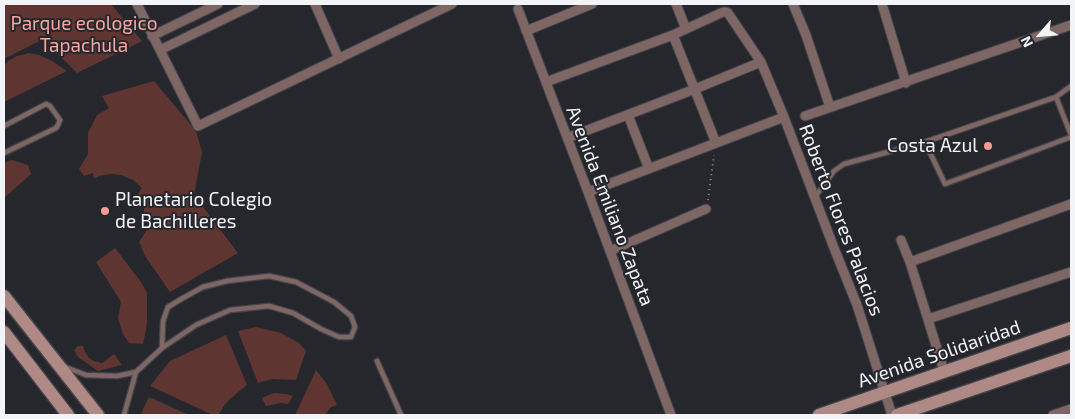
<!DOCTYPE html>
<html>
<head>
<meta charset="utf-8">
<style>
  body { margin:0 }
  #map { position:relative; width:1075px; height:419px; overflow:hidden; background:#25272d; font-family:"Exo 2",sans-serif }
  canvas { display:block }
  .frame { position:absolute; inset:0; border:5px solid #f2f4f8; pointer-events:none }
  .north { position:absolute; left:1015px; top:10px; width:50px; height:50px; -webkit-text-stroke:4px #25272d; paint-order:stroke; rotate:243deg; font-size:14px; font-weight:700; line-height:20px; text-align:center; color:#f2f4f8 }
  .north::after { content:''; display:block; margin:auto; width:18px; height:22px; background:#f2f4f8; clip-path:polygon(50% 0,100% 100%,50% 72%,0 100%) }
</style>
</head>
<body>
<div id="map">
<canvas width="1075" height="419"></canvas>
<div class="frame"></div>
<div class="north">N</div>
</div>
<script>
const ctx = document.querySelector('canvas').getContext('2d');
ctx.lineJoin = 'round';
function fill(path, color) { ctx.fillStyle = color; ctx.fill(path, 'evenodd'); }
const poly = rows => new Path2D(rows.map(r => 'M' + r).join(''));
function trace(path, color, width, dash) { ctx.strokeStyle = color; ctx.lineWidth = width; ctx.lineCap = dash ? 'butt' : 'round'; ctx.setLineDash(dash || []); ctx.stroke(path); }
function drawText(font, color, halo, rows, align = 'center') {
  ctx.font = font + ' "Exo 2",sans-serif'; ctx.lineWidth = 4; ctx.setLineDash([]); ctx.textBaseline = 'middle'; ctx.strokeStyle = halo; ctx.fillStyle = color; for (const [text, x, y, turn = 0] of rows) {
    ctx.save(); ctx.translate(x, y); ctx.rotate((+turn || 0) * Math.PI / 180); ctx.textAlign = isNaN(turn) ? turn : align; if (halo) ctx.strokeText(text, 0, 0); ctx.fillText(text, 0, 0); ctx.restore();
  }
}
const green = poly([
  [4,4,111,4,142,41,77,73,43,39,4,59],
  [29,53,39,55,52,61,67,71,4,102,4,65,8,61,17,56],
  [154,81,196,131,202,152,194,195,238,253,170,292,145,256,139,242,148,228,150,218,144,217,144,206,137,195,142,188,133,180,121,175,111,174,99,176,94,179,93,173,84,176,79,169,88,154,88,133,97,115,109,108,102,96],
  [12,160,28,165,31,174,4,198,4,163],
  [115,248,141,282,147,293,147,324,143,344,129,343,123,334,118,318,121,302,96,262],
  [256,327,281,333,299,343,306,351,296,380,272,379,258,383,238,331],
  [226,335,247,385,237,393,226,403,218,415,213,415,150,386,170,361],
  [78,346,83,346,85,352,89,358,94,361,102,363,114,354,122,365,98,371,78,357,74,350],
  [316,370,327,384,337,405,331,407,325,415,295,415],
  [274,393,287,394,293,396,288,404,281,403,266,406,262,398],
  [149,397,189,415,141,415,143,409]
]);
const path = poly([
  [708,200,714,155]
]);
const service = poly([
  [1056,97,1071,135],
  [4,126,46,104,50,106,60,120,58,125,56,128,4,153],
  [925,142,945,184,1071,137],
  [815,197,834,171,844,164,925,142,1056,97,1071,86],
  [377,361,401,415],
  [65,367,86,375,117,376,136,372,162,348,196,325,230,310,269,306,293,313,321,329,339,337,351,337,355,327,351,316,334,302,296,282,269,276,227,281,203,287,183,298,168,307,163,321,162,348],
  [124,415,136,372]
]);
const minor = poly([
  [137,4,198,126,452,4],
  [315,4,339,59],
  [676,4,686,29],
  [793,4,806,35,830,107],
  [882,4,906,83],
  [518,9,588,192,671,415],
  [526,31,592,4],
  [673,35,716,143],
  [152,36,218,4],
  [160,50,255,4],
  [546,82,673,35,723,12,726,12,728,13,761,62,784,117,834,248,857,305,892,415],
  [628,115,649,169],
  [805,116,1071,25],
  [567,138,695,89,761,62],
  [588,192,784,117],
  [901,240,910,262,944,371],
  [610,251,706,209],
  [910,262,1071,204],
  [928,319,1071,272],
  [1053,415,1071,409]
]);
const secondary = poly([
  [4,296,98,415],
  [4,332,68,415],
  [819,415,1071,328],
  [897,415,1071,356]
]);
const markers = [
  [988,146,5,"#f59c95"],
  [105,211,5,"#f59c95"]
];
const parkNames = [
  ["Parque ecologico",84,24],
  ["Tapachula",84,46]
];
const poiNames = [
  ["Costa Azul",978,146],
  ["Planetario Colegio",115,200,"left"],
  ["de Bachilleres",115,222,"left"]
];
const streetNames = [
  ["Avenida Emiliano Zapata",610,206,69],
  ["Roberto Flores Palacios",841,220,69],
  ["Avenida Solidaridad",939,354,-19]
];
fill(green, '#5f3532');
trace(service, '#424449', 7);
trace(minor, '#424449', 11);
trace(secondary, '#424449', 15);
trace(path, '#8d8f94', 2, [1, 4]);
trace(service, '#7e6664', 4.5);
trace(minor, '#7e6664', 9);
trace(secondary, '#ae8986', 12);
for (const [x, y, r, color] of markers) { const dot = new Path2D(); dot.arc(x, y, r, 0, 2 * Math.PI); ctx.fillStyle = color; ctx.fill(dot); trace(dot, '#25272d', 2); }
drawText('19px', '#f7a59f', '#25272d', parkNames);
drawText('19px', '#f2f4f8', '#25272d', poiNames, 'right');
drawText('19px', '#f2f4f8', '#25272d', streetNames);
</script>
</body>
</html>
